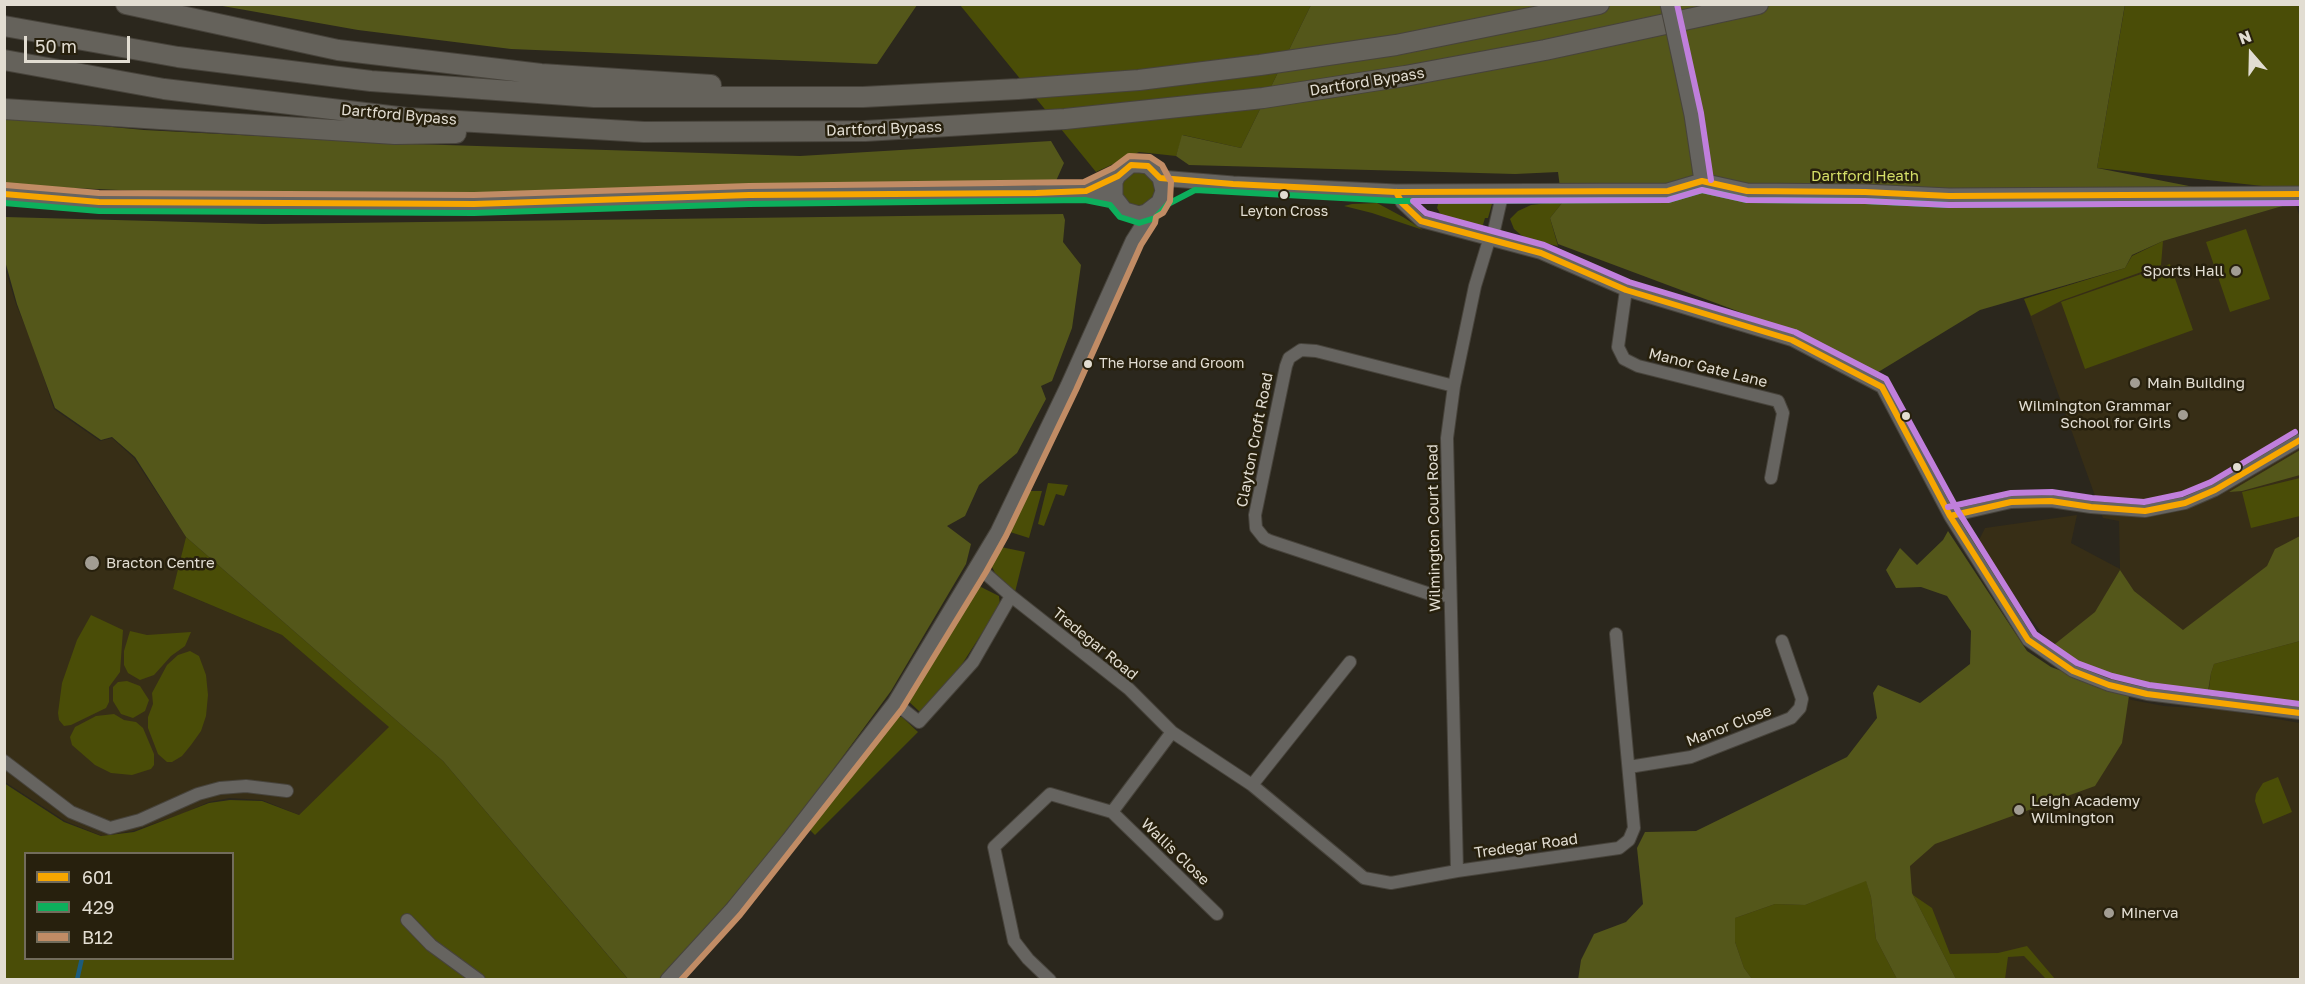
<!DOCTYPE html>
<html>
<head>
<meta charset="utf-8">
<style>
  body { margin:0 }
  #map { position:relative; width:2305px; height:984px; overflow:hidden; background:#2b271d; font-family:"Golos Text",sans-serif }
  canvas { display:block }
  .frame { position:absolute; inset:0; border:6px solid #e2ddd2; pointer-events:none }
  .legend { position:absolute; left:24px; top:852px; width:210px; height:108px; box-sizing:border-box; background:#27200d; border:2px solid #726c5c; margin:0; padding:8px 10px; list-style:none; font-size:18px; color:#e2ddd2 }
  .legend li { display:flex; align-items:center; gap:12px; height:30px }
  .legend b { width:30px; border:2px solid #726c5c }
  .north { position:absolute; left:2221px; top:24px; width:60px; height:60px; -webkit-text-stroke:4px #27200d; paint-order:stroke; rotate:340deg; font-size:16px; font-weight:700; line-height:24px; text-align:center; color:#e2ddd2 }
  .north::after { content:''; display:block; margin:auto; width:21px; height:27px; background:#e2ddd2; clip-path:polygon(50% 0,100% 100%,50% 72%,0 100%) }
  .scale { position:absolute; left:24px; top:36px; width:106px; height:27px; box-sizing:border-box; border:3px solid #e2ddd2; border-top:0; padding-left:8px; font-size:18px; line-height:21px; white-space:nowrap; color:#e2ddd2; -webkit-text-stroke:4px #27200d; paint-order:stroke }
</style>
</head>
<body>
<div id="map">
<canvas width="2305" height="984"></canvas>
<div class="frame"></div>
<ul class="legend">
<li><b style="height:8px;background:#f7a600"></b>601</li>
<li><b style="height:8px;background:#0daf5c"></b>429</li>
<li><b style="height:8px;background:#c18c65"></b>B12</li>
</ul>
<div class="north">N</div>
<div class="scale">50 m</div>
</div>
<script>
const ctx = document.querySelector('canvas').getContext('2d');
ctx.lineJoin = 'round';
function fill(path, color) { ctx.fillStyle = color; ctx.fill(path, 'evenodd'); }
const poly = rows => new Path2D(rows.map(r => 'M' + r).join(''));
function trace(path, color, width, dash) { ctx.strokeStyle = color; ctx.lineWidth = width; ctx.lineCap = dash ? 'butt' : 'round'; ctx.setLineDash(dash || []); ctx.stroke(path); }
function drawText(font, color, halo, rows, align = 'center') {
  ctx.font = font + ' "Golos Text",sans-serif'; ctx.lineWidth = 5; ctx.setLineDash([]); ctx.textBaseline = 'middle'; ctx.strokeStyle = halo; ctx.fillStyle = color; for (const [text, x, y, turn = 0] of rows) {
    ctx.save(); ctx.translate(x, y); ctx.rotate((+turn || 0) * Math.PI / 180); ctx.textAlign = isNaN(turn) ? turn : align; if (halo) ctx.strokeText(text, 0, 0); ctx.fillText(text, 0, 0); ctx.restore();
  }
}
const built = poly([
  [2286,205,2296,205,2300,218,2300,710,2079,664,2050,648,2041,632,1976,546,1985,528,2077,515,2071,543,2120,569,2119,521,2103,518,2024,299,2125,268,2132,256,2163,241],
  [4,265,16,304,33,345,54,409,100,441,112,438,134,458,186,537,173,589,282,635,390,727,299,815,262,800,230,798,209,802,184,813,133,831,102,836,65,821,5,782],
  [2054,671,2099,693,2132,700,2164,706,2225,710,2300,723,2300,979,1626,980]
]);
const green = poly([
  [960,5,1311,5,1241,148,1183,135,1176,156,1139,152,1096,172],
  [2125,5,2300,5,2300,188,2281,188,2097,168],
  '1121 189a17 17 0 1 1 34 0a17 17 0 1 1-34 0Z',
  [1488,199,1492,204,1488,218,1485,218,1482,228,1443,218,1437,208,1439,201],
  [1377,203,1403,217,1423,230,1372,213,1344,206,1352,204],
  [1549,203,1562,203,1550,218,1558,246,1530,240,1521,235,1514,229,1510,219,1518,211,1531,205],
  [2246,229,2270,299,2230,312,2206,242],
  [2163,241,2161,265,2063,300,2031,316,2024,299,2125,268,2132,256],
  [2170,264,2193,330,2085,369,2061,302],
  [2300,478,2300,516,2251,528,2242,492],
  [1048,483,1068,485,1064,496,1056,494,1044,526,1038,524],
  [1026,491,1042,491,1029,538,1010,532,1008,529],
  [186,537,443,761,628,979,5,979,4,783,64,822,101,836,134,832,209,803,230,800,262,801,299,815,389,727,282,635,173,589],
  [26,854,232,854,232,958,26,958],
  [1001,547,1025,552,1015,592,995,573,991,565,993,555],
  [977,585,999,596,1000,605,957,672,920,712,906,699],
  [91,615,123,630,120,672,109,687,109,702,106,708,71,725,64,726,59,720,58,713,62,683,77,640],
  [130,631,147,635,191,632,185,646,171,656,154,675,140,680,128,673,124,665,124,651],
  [2300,641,2300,710,2208,697,2211,673,2214,664],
  [190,651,199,656,206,675,208,695,206,716,201,731,191,745,182,756,172,762,167,762,158,754,148,728,148,717,153,704,152,693,167,665,178,655],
  [127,681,140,686,149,700,145,711,133,718,121,714,113,701,113,687,118,682],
  [114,714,124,720,136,722,143,728,154,754,154,765,151,769,132,775,111,773,95,765,72,745,70,737,75,727,96,716],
  [893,717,902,717,918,732,815,835,810,830],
  [2278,777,2292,812,2263,824,2255,801,2256,794,2263,783],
  [1866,880,1871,897,1876,939,1897,979,1752,979,1744,968,1735,942,1735,918,1775,904,1805,905],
  [1913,895,1932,908,1950,954,1998,953,2027,946,2055,979,2046,979,2024,956,2008,957,2005,979,1956,979]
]);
const forest = poly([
  [2125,4,2097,168,2286,205,2163,241,2132,255,2125,268,1980,310,1875,374,1788,330,1558,244,1550,218,1562,203,1558,172,1515,174,1189,165,1176,156,1182,135,1241,148,1311,5],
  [217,5,917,5,877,64,511,49,358,30],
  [5,117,144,130,413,144,800,156,1051,141,1064,163,1056,181,552,193,255,196,5,185],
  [1063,214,1065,220,1063,242,1081,265,1072,328,1052,381,1041,386,1046,399,1017,453,979,485,965,516,947,526,971,544,966,564,891,691,785,835,724,907,667,979,629,980,443,761,186,537,135,457,112,437,101,440,55,408,17,304,5,261,5,217,263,224],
  [2300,450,2300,475,2242,491,2229,492],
  [1948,531,2027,651,2051,667,2129,696,2122,743,2095,786,1935,844,1910,866,1912,893,1956,979,1897,979,1876,939,1871,897,1866,881,1805,905,1775,904,1735,918,1735,942,1744,968,1752,979,1578,980,1581,960,1594,934,1626,922,1643,904,1637,848,1645,832,1696,831,1847,757,1877,718,1873,693,1878,685,1920,703,1970,664,1971,631,1947,596,1921,587,1896,588,1886,570,1900,548,1917,565,1943,540],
  [2300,536,2300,641,2214,664,2211,673,2207,697,2157,690,2079,664,2050,648,2095,612,2120,570,2134,591,2183,630,2267,566,2275,549]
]);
const stream = poly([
  [77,980,82,958]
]);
const minor = poly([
  [1396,192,1402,203,1421,221,1541,253,1626,290,1792,340,1882,387,1950,516,2028,640,2073,671,2109,685,2147,694,2300,713],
  [1626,290,1618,347,1624,359,1638,366,1778,401,1783,413,1771,478],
  [1950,516,2011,502,2051,501,2091,507,2145,511,2185,503,2215,490,2300,440],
  [978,567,1011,596,1129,689,1172,732,1252,785,1364,878,1391,883,1457,871,1619,848,1629,840,1634,828,1616,634],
  [1449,596,1430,594,1270,541,1264,538,1256,528,1255,515,1286,366,1289,358,1301,350,1316,351,1454,386],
  [895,703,919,722,973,662,1011,596],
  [4,761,71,812,110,828,140,820,198,794,220,788,246,786,287,791],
  [1629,767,1691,757,1791,718,1800,708,1802,699,1782,641],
  [1252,785,1350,662],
  [1112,812,1172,732],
  [1457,871,1447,438,1454,386,1475,286,1489,240,1493,235,1503,191],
  [407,920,431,945,479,980],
  [1050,980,1028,959,1014,941,994,847,1050,794,1112,812,1217,914]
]);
const tertiary = poly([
  [1682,68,1692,115,1702,181],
  [1160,178,1233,184,1396,192,1668,191,1702,181,1747,191,1865,192,1949,196,2300,194],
  [1086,191,1118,176,1131,165,1140,165,1148,166,1160,178,1163,191,1159,202,1146,212,1139,214,1125,210,1115,197,1115,182,1118,176],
  [4,194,99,202,326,204,474,204,749,195,1036,193,1086,191,1115,197],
  [668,980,733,909,789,840,895,703,998,532,1068,386,1133,241,1147,219,1146,212]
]);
const trunk = poly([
  [126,4,338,50,541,74,711,85],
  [4,26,178,57,371,81,594,97,863,97,1018,89,1139,80,1260,65,1396,45,1599,4],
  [4,60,164,89,407,118,644,132,865,131,1065,119,1263,98,1405,76,1545,50,1758,4],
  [4,109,395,134,456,133]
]);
const tertiaryBridge = poly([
  [1668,4,1682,68]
]);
const bus1 = poly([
  [1396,192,1402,203,1421,221,1541,253,1626,290,1792,340,1882,387,1950,516,2028,640,2073,671,2109,685,2147,694,2300,713],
  [4,194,99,202,474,204,749,195,1036,193,1086,191,1118,176,1131,165,1148,166,1160,178,1233,184,1396,192,1668,191,1702,181,1747,191,1865,192,1949,196,2300,194],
  [1950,516,2011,502,2051,501,2091,507,2145,511,2185,503,2215,490,2300,440]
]);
const bus2 = poly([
  [4,203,99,211,474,213,749,204,1085,200,1110,205,1120,217,1139,223,1155,218,1168,204,1195,190,1396,201,1668,200,1702,190,1747,200,1865,201,1949,205,2300,203]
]);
const bus3 = poly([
  [5,185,99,193,474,195,749,186,1084,182,1113,168,1129,156,1150,157,1162,165,1171,182,1170,201,1163,213,1156,217,1155,223,1141,245,1076,390,1006,536,986,572,902,709,740,915,681,980]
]);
const bus4 = poly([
  [1677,4,1701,113,1711,180],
  [2300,203,1949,205,1865,201,1747,200,1702,190,1668,200,1413,201,1426,213,1544,245,1629,282,1795,332,1886,379,1958,511,2035,634,2077,663,2112,676,2149,685,2300,704],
  [1948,507,2011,493,2052,492,2092,498,2144,502,2182,494,2211,482,2295,432]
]);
const markers = [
  [1284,195,5,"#e2ddd2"],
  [2236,271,6,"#a29d93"],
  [1088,364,5,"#e2ddd2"],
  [2135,383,6,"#a29d93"],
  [2183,415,6,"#a29d93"],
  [1906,416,5,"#e2ddd2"],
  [2237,467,5,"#e2ddd2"],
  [92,563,8,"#a29d93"],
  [2019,810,6,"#a29d93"],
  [2109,913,6,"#a29d93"]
];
const busNames = [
  ["Leyton Cross",1284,212],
  ["The Horse and Groom",1099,364,"left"]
];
const streetNames = [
  ["Dartford Bypass",1367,82,-9],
  ["Dartford Bypass",399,115,5],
  ["Dartford Bypass",884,129,-2],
  ["Manor Gate Lane",1708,368,14],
  ["Clayton Croft Road",1255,440,-79],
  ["Wilmington Court Road",1434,528,-91],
  ["Tredegar Road",1095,644,39],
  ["Manor Close",1729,726,-21],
  ["Tredegar Road",1526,846,-8],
  ["Wallis Close",1175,852,44]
];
const parkNames = [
  ["Dartford Heath",1865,176]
];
const poiNames = [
  ["Sports Hall",2224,271,"right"],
  ["Main Building",2147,383],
  ["Wilmington Grammar",2171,406,"right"],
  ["School for Girls",2171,423,"right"],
  ["Bracton Centre",106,563],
  ["Leigh Academy",2031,801],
  ["Wilmington",2031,818],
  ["Minerva",2121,913]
];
fill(built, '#372e16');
fill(green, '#4a4d07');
fill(forest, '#54571a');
trace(stream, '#1c5c7d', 4.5);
trace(minor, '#47433b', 14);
trace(tertiary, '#47433b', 17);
trace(trunk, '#47433b', 22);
trace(minor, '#666460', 12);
trace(tertiary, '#666460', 15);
trace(trunk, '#65625b', 20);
trace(tertiaryBridge, '#47433b', 17, []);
trace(tertiaryBridge, '#666460', 15);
trace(bus1, '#f7a600', 6);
trace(bus2, '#0daf5c', 6);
trace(bus3, '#c18c65', 6);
trace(bus4, '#c07fdc', 6);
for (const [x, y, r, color] of markers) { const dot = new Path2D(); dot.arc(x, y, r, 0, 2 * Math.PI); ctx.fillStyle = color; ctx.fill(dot); trace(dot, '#27200d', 2); }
drawText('14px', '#e2ddd2', '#27200d', busNames);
drawText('15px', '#e2ddd2', '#27200d', streetNames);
drawText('15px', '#d4de67', '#27200d', parkNames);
drawText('15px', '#e2ddd2', '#27200d', poiNames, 'left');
</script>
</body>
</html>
